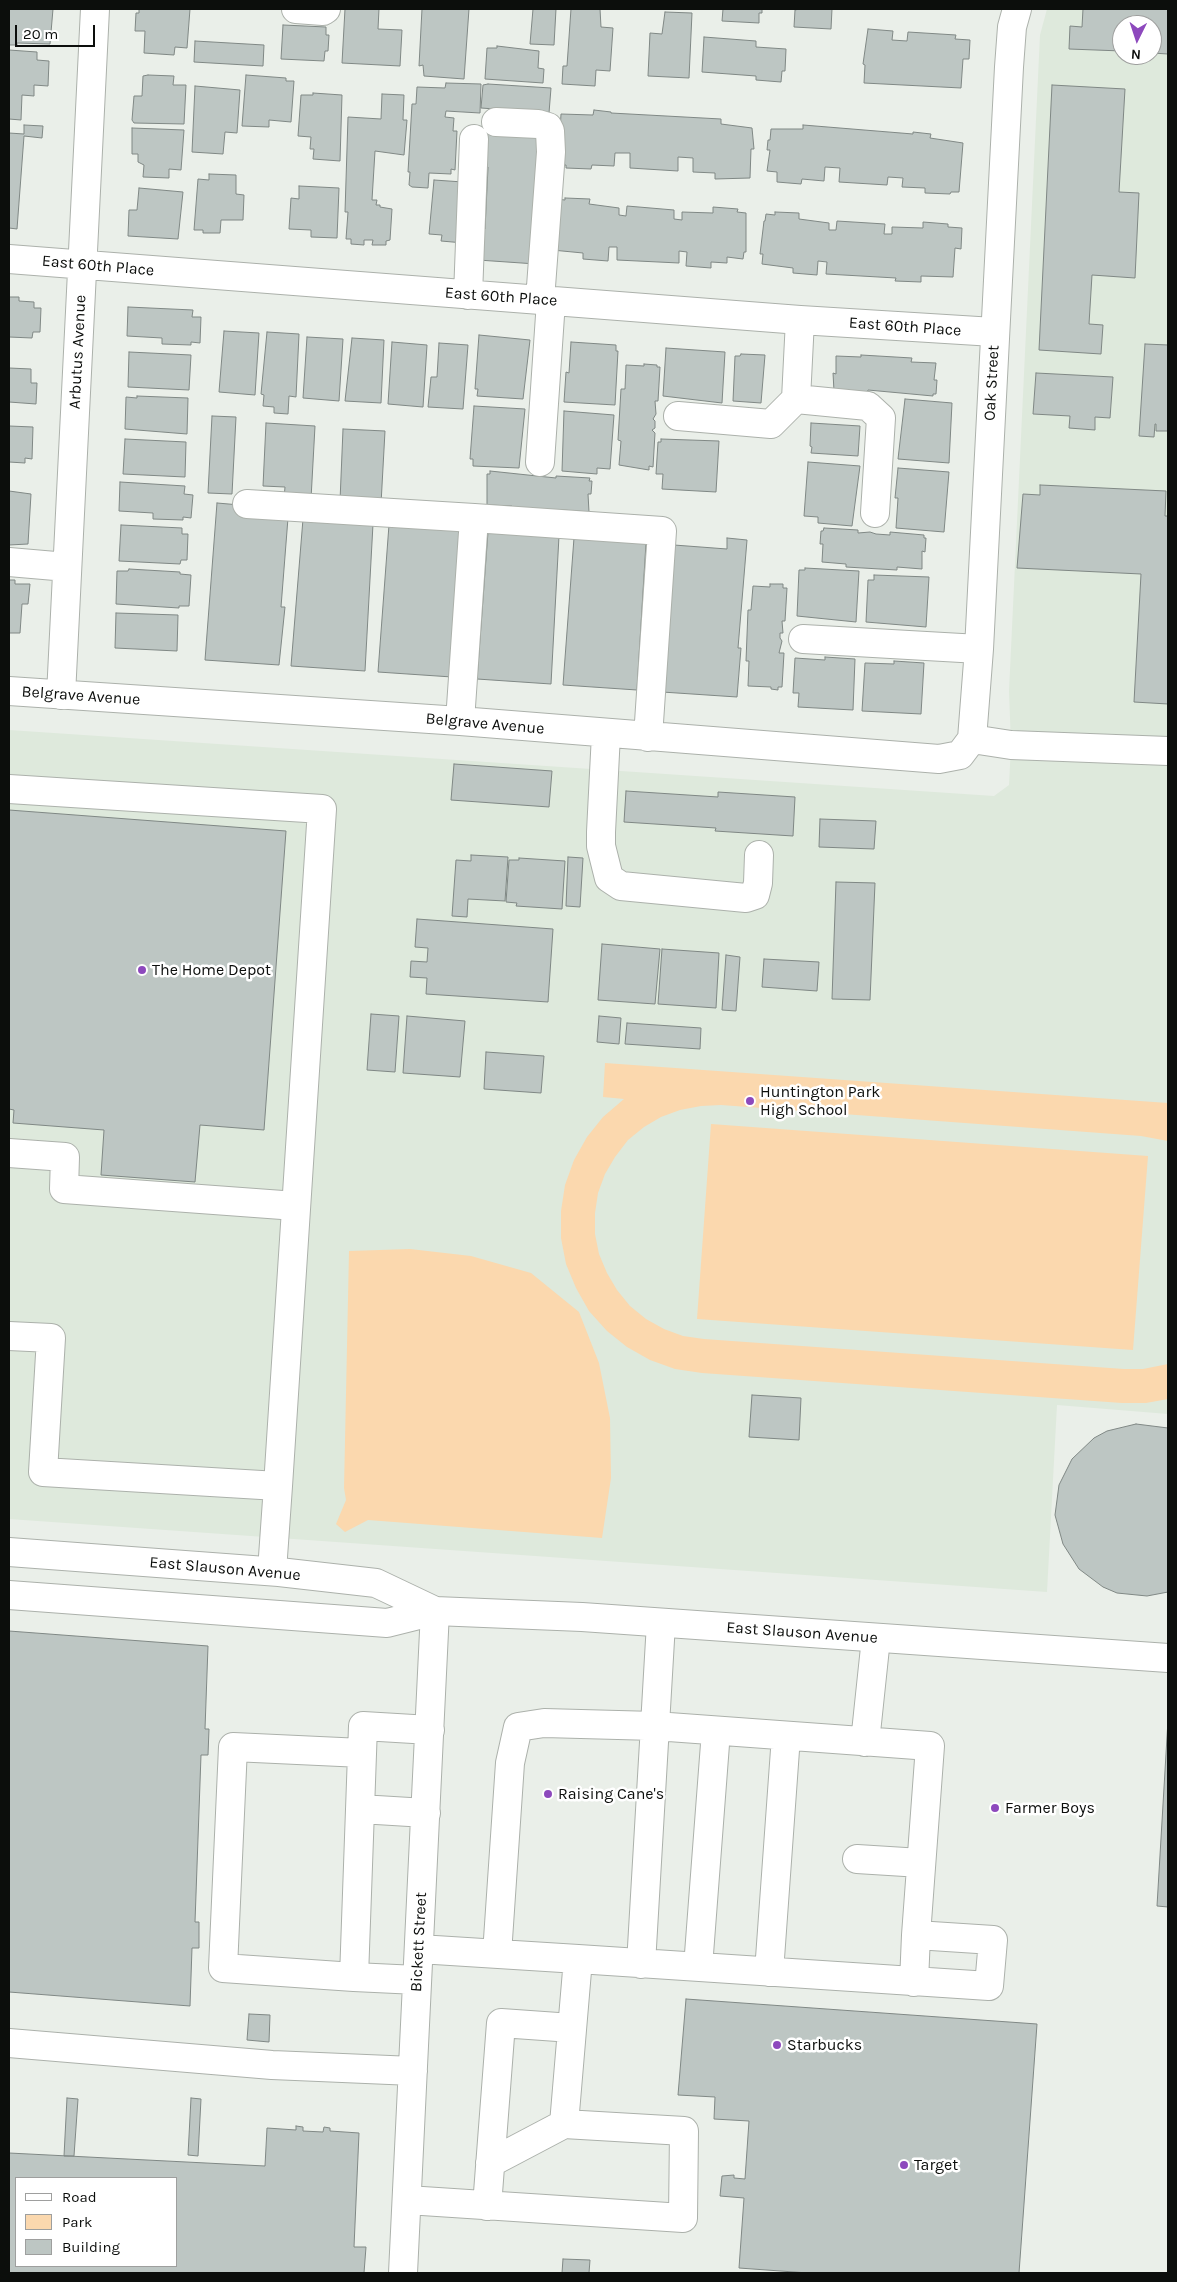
<!DOCTYPE html>
<html>
<head>
<meta charset="utf-8">
<style>
  body { margin:0 }
  #map { position:relative; width:1177px; height:2282px; overflow:hidden; background:#eaefe9; font-family:Karla,sans-serif }
  canvas { display:block }
  .frame { position:absolute; inset:0; border:10px solid #0c0e0c; pointer-events:none }
  .legend { position:absolute; left:15px; top:2177px; width:162px; height:90px; box-sizing:border-box; background:#fff; border:1px solid #9e9f9e; margin:0; padding:6px 9px; list-style:none; font-size:15px; color:#0c0e0c }
  .legend li { display:flex; align-items:center; gap:10px; height:25px }
  .legend b { width:25px; border:1px solid #9e9f9e }
  .north { position:absolute; left:1112px; top:15px; width:50px; height:50px; box-sizing:border-box; background:#fff; border:1px solid #9e9f9e; border-radius:50%; rotate:184deg; font-size:14px; font-weight:700; line-height:20px; text-align:center; color:#0c0e0c }
  .north::after { content:''; display:block; margin:auto; width:18px; height:22px; background:#8d49bd; clip-path:polygon(50% 0,100% 100%,50% 72%,0 100%) }
  .scale { position:absolute; left:15px; top:25px; width:80px; height:22px; box-sizing:border-box; border:2px solid #0c0e0c; border-top:0; padding-left:6px; font-size:15px; line-height:18px; white-space:nowrap; color:#0c0e0c; -webkit-text-stroke:4px #fff; paint-order:stroke }
</style>
</head>
<body>
<div id="map">
<canvas width="1177" height="2282"></canvas>
<div class="frame"></div>
<ul class="legend">
<li><b style="height:6px;background:#fff"></b>Road</li>
<li><b style="height:14px;background:#fbd8ae"></b>Park</li>
<li><b style="height:14px;background:#bdc6c3"></b>Building</li>
</ul>
<div class="north">N</div>
<div class="scale">20 m</div>
</div>
<script>
const ctx = document.querySelector('canvas').getContext('2d');
ctx.lineJoin = 'round';
function fill(path, color) { ctx.fillStyle = color; ctx.fill(path, 'evenodd'); }
const poly = rows => new Path2D(rows.map(r => 'M' + r).join(''));
function trace(path, color, width, dash) { ctx.strokeStyle = color; ctx.lineWidth = width; ctx.lineCap = dash ? 'butt' : 'round'; ctx.setLineDash(dash || []); ctx.stroke(path); }
function drawText(font, color, halo, rows, align = 'center') {
  ctx.font = font + ' Karla,sans-serif'; ctx.lineWidth = 5; ctx.setLineDash([]); ctx.textBaseline = 'middle'; ctx.strokeStyle = halo; ctx.fillStyle = color; for (const [text, x, y, turn = 0] of rows) {
    ctx.save(); ctx.translate(x, y); ctx.rotate((+turn || 0) * Math.PI / 180); ctx.textAlign = isNaN(turn) ? turn : align; if (halo) ctx.strokeText(text, 0, 0); ctx.fillText(text, 0, 0); ctx.restore();
  }
}
const built = poly([
  [1047,9,1168,9,1168,1414,1057,1405,1047,1592,9,1519,9,730,994,796,1009,785,1011,745,1009,691,1040,35],
  [1122,25,1152,25,1152,55,1122,55]
]);
const green = poly([
  [605,1063,1168,1103,1168,1141,1141,1136,721,1105,701,1106,680,1110,661,1117,644,1127,628,1140,615,1157,605,1174,598,1193,595,1213,595,1234,599,1254,607,1273,617,1290,630,1306,646,1319,664,1329,683,1336,704,1339,1124,1369,1143,1369,1168,1364,1168,1399,1146,1403,1122,1403,702,1373,675,1369,650,1360,627,1347,607,1331,589,1311,576,1288,566,1264,561,1238,561,1211,565,1185,574,1160,587,1137,603,1117,624,1099,603,1097],
  [711,1124,1148,1156,1133,1350,697,1319],
  [410,1249,471,1256,531,1273,579,1312,599,1363,610,1418,611,1478,602,1538,368,1520,345,1532,336,1524,346,1500,344,1488,349,1251]
]);
const building = poly([
  [9,9,53,9,50,44,17,43,17,45,9,45,9,9],
  [139,9,190,9,187,48,175,47,174,55,144,53,145,31,135,31,136,13,139,13,139,9],
  [345,9,379,9,378,29,402,30,400,66,342,63,345,9],
  [422,9,469,9,464,79,424,76,423,65,419,66,422,9],
  [533,9,556,9,554,45,530,44,533,9],
  [571,9,600,9,601,27,613,28,610,71,596,70,595,86,562,84,563,66,567,66,571,9],
  [723,9,762,9,762,13,759,13,759,23,722,21,723,9],
  [799,9,832,9,831,29,794,27,795,10,799,9],
  [1083,9,1168,9,1168,54,1152,53,1152,25,1122,25,1122,51,1069,49,1070,26,1082,27,1083,9],
  [665,12,692,13,689,78,648,76,650,33,662,34,665,12],
  [283,25,326,27,326,35,329,35,328,51,325,51,324,61,281,59,283,25],
  [868,29,893,31,892,40,907,41,908,32,956,35,955,39,970,40,969,59,963,59,961,88,864,83,865,65,863,64,868,29],
  [704,37,756,41,756,47,786,49,785,71,782,71,781,82,756,80,756,76,702,72,704,37],
  [195,41,264,45,263,66,194,62,195,41],
  [497,46,539,51,538,68,544,69,543,83,485,79,487,48,497,48,497,46],
  [9,50,37,52,37,60,49,61,48,86,34,85,34,96,22,95,21,120,9,119,9,50],
  [148,75,174,76,173,85,186,85,184,124,134,123,132,120,134,96,142,96,143,76,148,75],
  [246,75,286,78,286,81,294,81,291,122,269,120,269,127,242,126,246,75],
  [446,83,481,84,480,113,446,111,445,117,454,118,453,131,457,131,455,170,451,169,451,174,429,173,428,188,412,187,409,185,410,172,408,172,412,104,416,104,417,87,445,88,446,83],
  [488,84,551,88,549,113,481,108,483,85,488,84],
  [1052,85,1125,89,1119,192,1139,193,1135,278,1092,275,1089,324,1103,325,1101,354,1039,350,1052,85],
  [195,86,240,90,237,133,225,132,223,154,192,152,195,86],
  [313,93,342,95,340,161,313,159,314,149,310,149,311,137,298,136,301,95,313,95,313,93],
  [382,94,404,95,403,120,407,120,404,155,375,151,372,200,377,200,376,205,380,205,380,207,392,209,390,240,386,241,386,245,372,245,373,240,364,240,364,245,351,244,351,239,346,239,348,212,345,212,348,117,381,119,382,94],
  [594,110,611,112,611,113,721,119,721,124,752,128,754,149,751,149,750,178,715,179,715,173,693,172,693,158,678,157,678,171,630,168,630,153,615,153,614,166,592,165,591,169,566,168,566,165,558,165,561,114,593,115,594,110],
  [24,125,43,126,42,138,24,136,17,229,9,228,9,133,24,134,24,125],
  [803,125,913,134,913,132,931,134,930,138,963,143,959,192,951,192,950,194,925,193,925,188,902,187,903,178,888,177,887,185,839,182,840,168,825,167,824,181,802,179,801,184,777,182,777,172,767,171,770,150,767,150,768,140,770,140,771,129,803,129,803,125],
  [132,128,184,130,181,170,169,169,169,178,143,177,144,165,138,162,138,154,132,154,132,128],
  [485,131,543,134,536,264,478,260,480,229,485,229,488,167,483,167,485,131],
  [209,174,236,175,236,194,244,195,243,220,221,220,220,233,203,233,203,230,194,230,198,179,209,180,209,174],
  [434,180,463,182,464,243,441,241,442,235,429,234,434,180],
  [299,186,339,188,337,238,311,237,311,230,289,229,291,198,299,199,299,186],
  [139,188,183,192,178,239,128,236,129,210,137,210,139,188],
  [565,198,590,199,589,204,619,208,619,215,626,216,627,206,674,210,674,219,682,220,682,212,713,213,713,207,738,209,737,212,746,213,746,252,744,252,743,259,727,257,727,263,711,262,711,268,686,266,687,252,679,251,679,263,617,260,617,247,609,247,608,261,583,259,583,253,552,250,556,199,565,200,565,198],
  [775,212,799,213,799,219,829,223,829,230,836,230,837,221,885,224,884,234,892,234,892,227,923,228,923,222,948,224,948,227,962,228,961,249,955,248,953,277,921,276,921,282,895,281,896,278,826,274,827,262,818,261,817,275,793,273,793,268,762,264,763,254,760,254,764,221,765,221,766,214,775,215,775,212],
  [9,297,19,297,19,301,34,302,34,308,41,308,40,332,33,332,32,338,9,337,9,297],
  [128,307,193,310,192,317,201,317,200,343,191,342,191,345,162,344,162,338,127,336,128,307],
  [224,331,259,333,255,395,219,392,224,331],
  [267,332,299,334,296,397,289,396,288,414,274,413,274,407,263,406,264,395,261,394,267,332],
  [479,335,530,340,523,399,477,396,478,389,475,389,479,335],
  [307,337,343,339,339,401,303,398,307,337],
  [352,338,384,340,381,403,345,401,352,338],
  [392,342,427,345,423,407,388,404,392,342],
  [571,342,616,345,616,351,618,351,615,405,564,402,566,372,569,373,571,342],
  [439,343,468,345,463,409,428,407,431,377,437,377,439,343],
  [1145,344,1168,345,1168,431,1156,431,1156,424,1155,424,1154,437,1139,436,1145,344],
  [666,348,725,352,722,403,663,396,666,348],
  [129,352,191,355,189,390,128,387,129,352],
  [741,354,765,355,761,403,733,401,735,356,740,356,741,354],
  [861,355,912,358,911,362,936,363,934,380,937,380,936,394,933,394,933,396,868,390,867,393,834,391,833,373,836,374,836,356,861,357,861,355],
  [644,364,657,365,657,367,660,367,658,401,655,401,656,414,653,419,655,421,655,428,652,430,655,433,653,467,649,466,649,470,619,465,621,441,618,440,621,389,625,389,626,365,644,366,644,364],
  [9,368,31,369,31,383,37,383,36,404,9,402,9,368],
  [1036,373,1113,377,1110,418,1095,417,1095,430,1069,428,1070,416,1033,414,1036,373],
  [137,396,188,398,187,434,125,429,126,397,137,398,137,396],
  [905,399,952,403,949,463,898,459,905,399],
  [474,406,525,409,519,468,473,466,473,459,470,459,474,406],
  [564,411,614,415,610,469,597,468,597,474,562,471,564,411],
  [212,416,236,417,232,494,208,493,212,416],
  [266,423,315,426,311,499,284,498,285,487,263,486,266,423],
  [811,423,860,426,858,456,811,453,812,447,810,446,811,423],
  [9,426,33,427,32,459,25,458,25,463,9,462,9,426],
  [343,429,385,431,381,504,340,501,343,429],
  [125,439,186,442,185,477,123,474,125,439],
  [661,439,719,441,716,492,662,489,663,474,656,474,658,442,661,442,661,439],
  [808,462,860,466,852,526,818,523,818,517,804,516,808,462],
  [898,468,949,472,944,532,896,528,898,498,895,498,898,468],
  [490,471,556,478,556,476,590,478,589,481,592,481,591,494,588,494,589,512,562,510,562,513,512,509,512,506,487,505,487,474,490,474,490,471],
  [120,482,185,486,184,494,193,495,191,518,183,517,183,520,153,519,153,513,119,511,120,482],
  [1040,485,1166,491,1165,516,1168,516,1168,727,1168,704,1134,702,1141,574,1017,568,1023,494,1040,495,1040,485],
  [9,491,31,494,28,544,9,545,9,491],
  [217,503,240,505,288,518,281,607,285,607,279,665,205,660,217,503],
  [303,519,373,524,365,671,291,666,303,519],
  [121,525,182,528,182,534,188,534,187,560,181,560,180,564,119,561,121,525],
  [389,525,459,530,452,677,378,672,389,525],
  [824,528,858,530,858,533,870,532,876,534,890,535,890,532,924,535,924,538,926,538,925,552,922,551,922,569,897,567,897,570,846,567,846,564,822,562,823,544,820,544,821,531,823,531,824,528],
  [488,532,559,536,551,684,477,679,488,532],
  [574,538,646,543,637,690,563,685,574,538],
  [727,538,747,540,738,648,741,648,737,697,662,692,674,545,727,549,727,538],
  [805,568,859,571,856,622,797,616,799,570,805,570,805,568],
  [129,569,180,572,180,574,191,575,189,606,179,606,179,608,116,604,117,571,128,571,129,569],
  [874,575,929,577,926,627,866,622,868,580,874,580,874,575],
  [9,580,15,580,15,584,30,584,28,604,22,604,20,633,9,633,9,580],
  [770,584,783,584,783,588,787,588,785,621,782,621,783,633,780,633,780,638,782,641,779,653,784,653,782,687,778,687,778,690,771,689,771,687,748,686,749,661,746,661,748,610,751,610,753,586,770,587,770,584],
  [116,613,178,615,177,651,115,648,116,613],
  [825,657,855,659,853,710,798,707,799,693,793,693,795,658,825,660,825,657],
  [894,661,924,663,921,714,862,711,865,663,894,664,894,661],
  [454,764,552,771,549,807,451,800,454,764],
  [626,791,718,797,718,792,795,797,793,836,715,831,716,828,624,822,626,791],
  [9,810,286,831,264,1130,200,1125,195,1182,101,1175,104,1130,13,1123,14,1110,9,1109,9,810],
  [820,819,876,821,874,849,819,847,820,819],
  [471,855,508,857,505,901,468,899,467,917,452,916,456,860,471,861,471,855],
  [568,857,583,858,580,907,566,906,568,857],
  [519,858,565,861,562,909,516,906,517,903,506,902,509,860,519,860,519,858],
  [836,882,875,883,870,1000,832,999,836,882],
  [417,919,553,929,548,1002,426,994,427,978,410,977,411,961,427,962,428,948,415,947,417,919],
  [602,944,660,949,655,1004,598,1000,602,944],
  [662,949,719,953,716,1008,658,1004,662,949],
  [726,955,740,957,736,1011,722,1010,726,955],
  [764,959,819,962,817,991,762,987,764,959],
  [371,1014,399,1016,395,1072,367,1070,371,1014],
  [407,1016,465,1021,460,1077,403,1073,407,1016],
  [599,1016,621,1018,619,1044,597,1042,599,1016],
  [627,1023,701,1028,700,1049,625,1044,627,1023],
  [486,1052,544,1056,541,1093,484,1089,486,1052],
  [752,1395,801,1398,799,1440,749,1437,752,1395],
  [1136,1424,1168,1428,1168,1592,1147,1596,1117,1593,1103,1587,1079,1569,1063,1544,1055,1515,1059,1485,1072,1459,1094,1438,1107,1431,1136,1424],
  [9,1631,208,1646,205,1729,209,1729,208,1755,201,1755,195,1922,199,1922,199,1948,192,1948,190,2006,9,1992,9,1631],
  [1168,1720,1168,1907,1157,1906,1168,1720],
  [686,1999,1037,2024,1019,2273,808,2273,739,2268,744,2198,720,2196,722,2176,734,2175,734,2178,745,2179,749,2121,714,2119,715,2097,678,2095,686,1999],
  [249,2014,270,2015,269,2042,247,2040,249,2014],
  [67,2098,78,2099,74,2156,64,2156,67,2098],
  [191,2098,201,2099,198,2156,188,2155,191,2098],
  [296,2126,303,2127,303,2131,323,2132,324,2127,330,2128,330,2131,359,2133,354,2247,366,2247,364,2273,9,2273,9,2153,265,2166,267,2128,296,2130,296,2126],
  [16,2178,176,2178,176,2266,16,2266,16,2178],
  [563,2259,590,2260,589,2273,562,2273,563,2259]
]);
const minor = poly([
  [296,9,323,11,326,9],
  [496,122,538,124,548,127,550,131,551,152,540,300],
  [9,259,800,320,994,332],
  [468,295,474,139],
  [800,320,796,399,868,406,881,418,875,513],
  [678,416,771,424,796,399],
  [540,462,551,301],
  [247,504,474,518],
  [9,562,67,567],
  [803,639,979,649],
  [9,691,460,721,939,759,960,755,972,739,979,649,1009,67,1012,27,1017,9],
  [61,695,95,9],
  [460,721,474,518,662,531,648,737],
  [606,734,601,832,601,846,609,878,621,886,746,898,755,895,758,883,759,855],
  [972,739,1011,745,1168,751],
  [9,789,322,809,278,1486],
  [9,1153,65,1157,64,1189,296,1206],
  [9,1336,51,1338,43,1472,278,1486,272,1571],
  [865,1742,876,1638],
  [360,1809,426,1813],
  [857,1859,921,1863],
  [419,1949,578,1959],
  [641,1964,661,1623],
  [698,1967,716,1731],
  [769,1972,786,1736],
  [354,1977,223,1968,233,1747,362,1753],
  [417,1980,354,1977,363,1726,430,1730],
  [914,1982,916,1935],
  [9,2043,272,2065,413,2071],
  [490,2163,564,2124],
  [407,2200,683,2218,684,2131,564,2124,578,1959,989,1986,993,1940,916,1935,930,1746,655,1726,544,1723,518,1727,510,1763,497,1954],
  [487,2206,501,2023,572,2028],
  [403,2273,435,1611]
]);
const major = poly([
  [9,1552,279,1572,376,1583,435,1611],
  [9,1595,387,1623,435,1611,582,1617,1168,1658]
]);
const markers = [
  [142,970,5,"#8d49bd"],
  [750,1101,5,"#8d49bd"],
  [548,1794,5,"#8d49bd"],
  [995,1808,5,"#8d49bd"],
  [777,2045,5,"#8d49bd"],
  [904,2165,5,"#8d49bd"]
];
const streetNames = [
  ["East 60th Place",98,266,5],
  ["East 60th Place",501,297,4],
  ["East 60th Place",905,327,4],
  ["Arbutus Avenue",78,352,-87],
  ["Oak Street",992,383,-87],
  ["Belgrave Avenue",81,696,4],
  ["Belgrave Avenue",485,724,5],
  ["East Slauson Avenue",225,1569,5],
  ["East Slauson Avenue",802,1633,4],
  ["Bickett Street",419,1942,-87]
];
const poiNames = [
  ["The Home Depot",152,970],
  ["Huntington Park",760,1092],
  ["High School",760,1110],
  ["Raising Cane's",558,1794],
  ["Farmer Boys",1005,1808],
  ["Starbucks",787,2045],
  ["Target",914,2165]
];
fill(built, '#dee9dc');
fill(green, '#fbd8ae');
fill(building, '#bdc6c3');
trace(building, '#808885', 1);
trace(minor, '#acb1ab', 30);
trace(major, '#acb1ab', 30);
trace(minor, '#fff', 28);
trace(major, '#fff', 28);
for (const [x, y, r, color] of markers) { const dot = new Path2D(); dot.arc(x, y, r, 0, 2 * Math.PI); ctx.fillStyle = color; ctx.fill(dot); trace(dot, '#fff', 2); }
drawText('16px', '#0c0e0c', '#fff', streetNames);
drawText('16px', '#0c0e0c', '#fff', poiNames, 'left');
</script>
</body>
</html>
